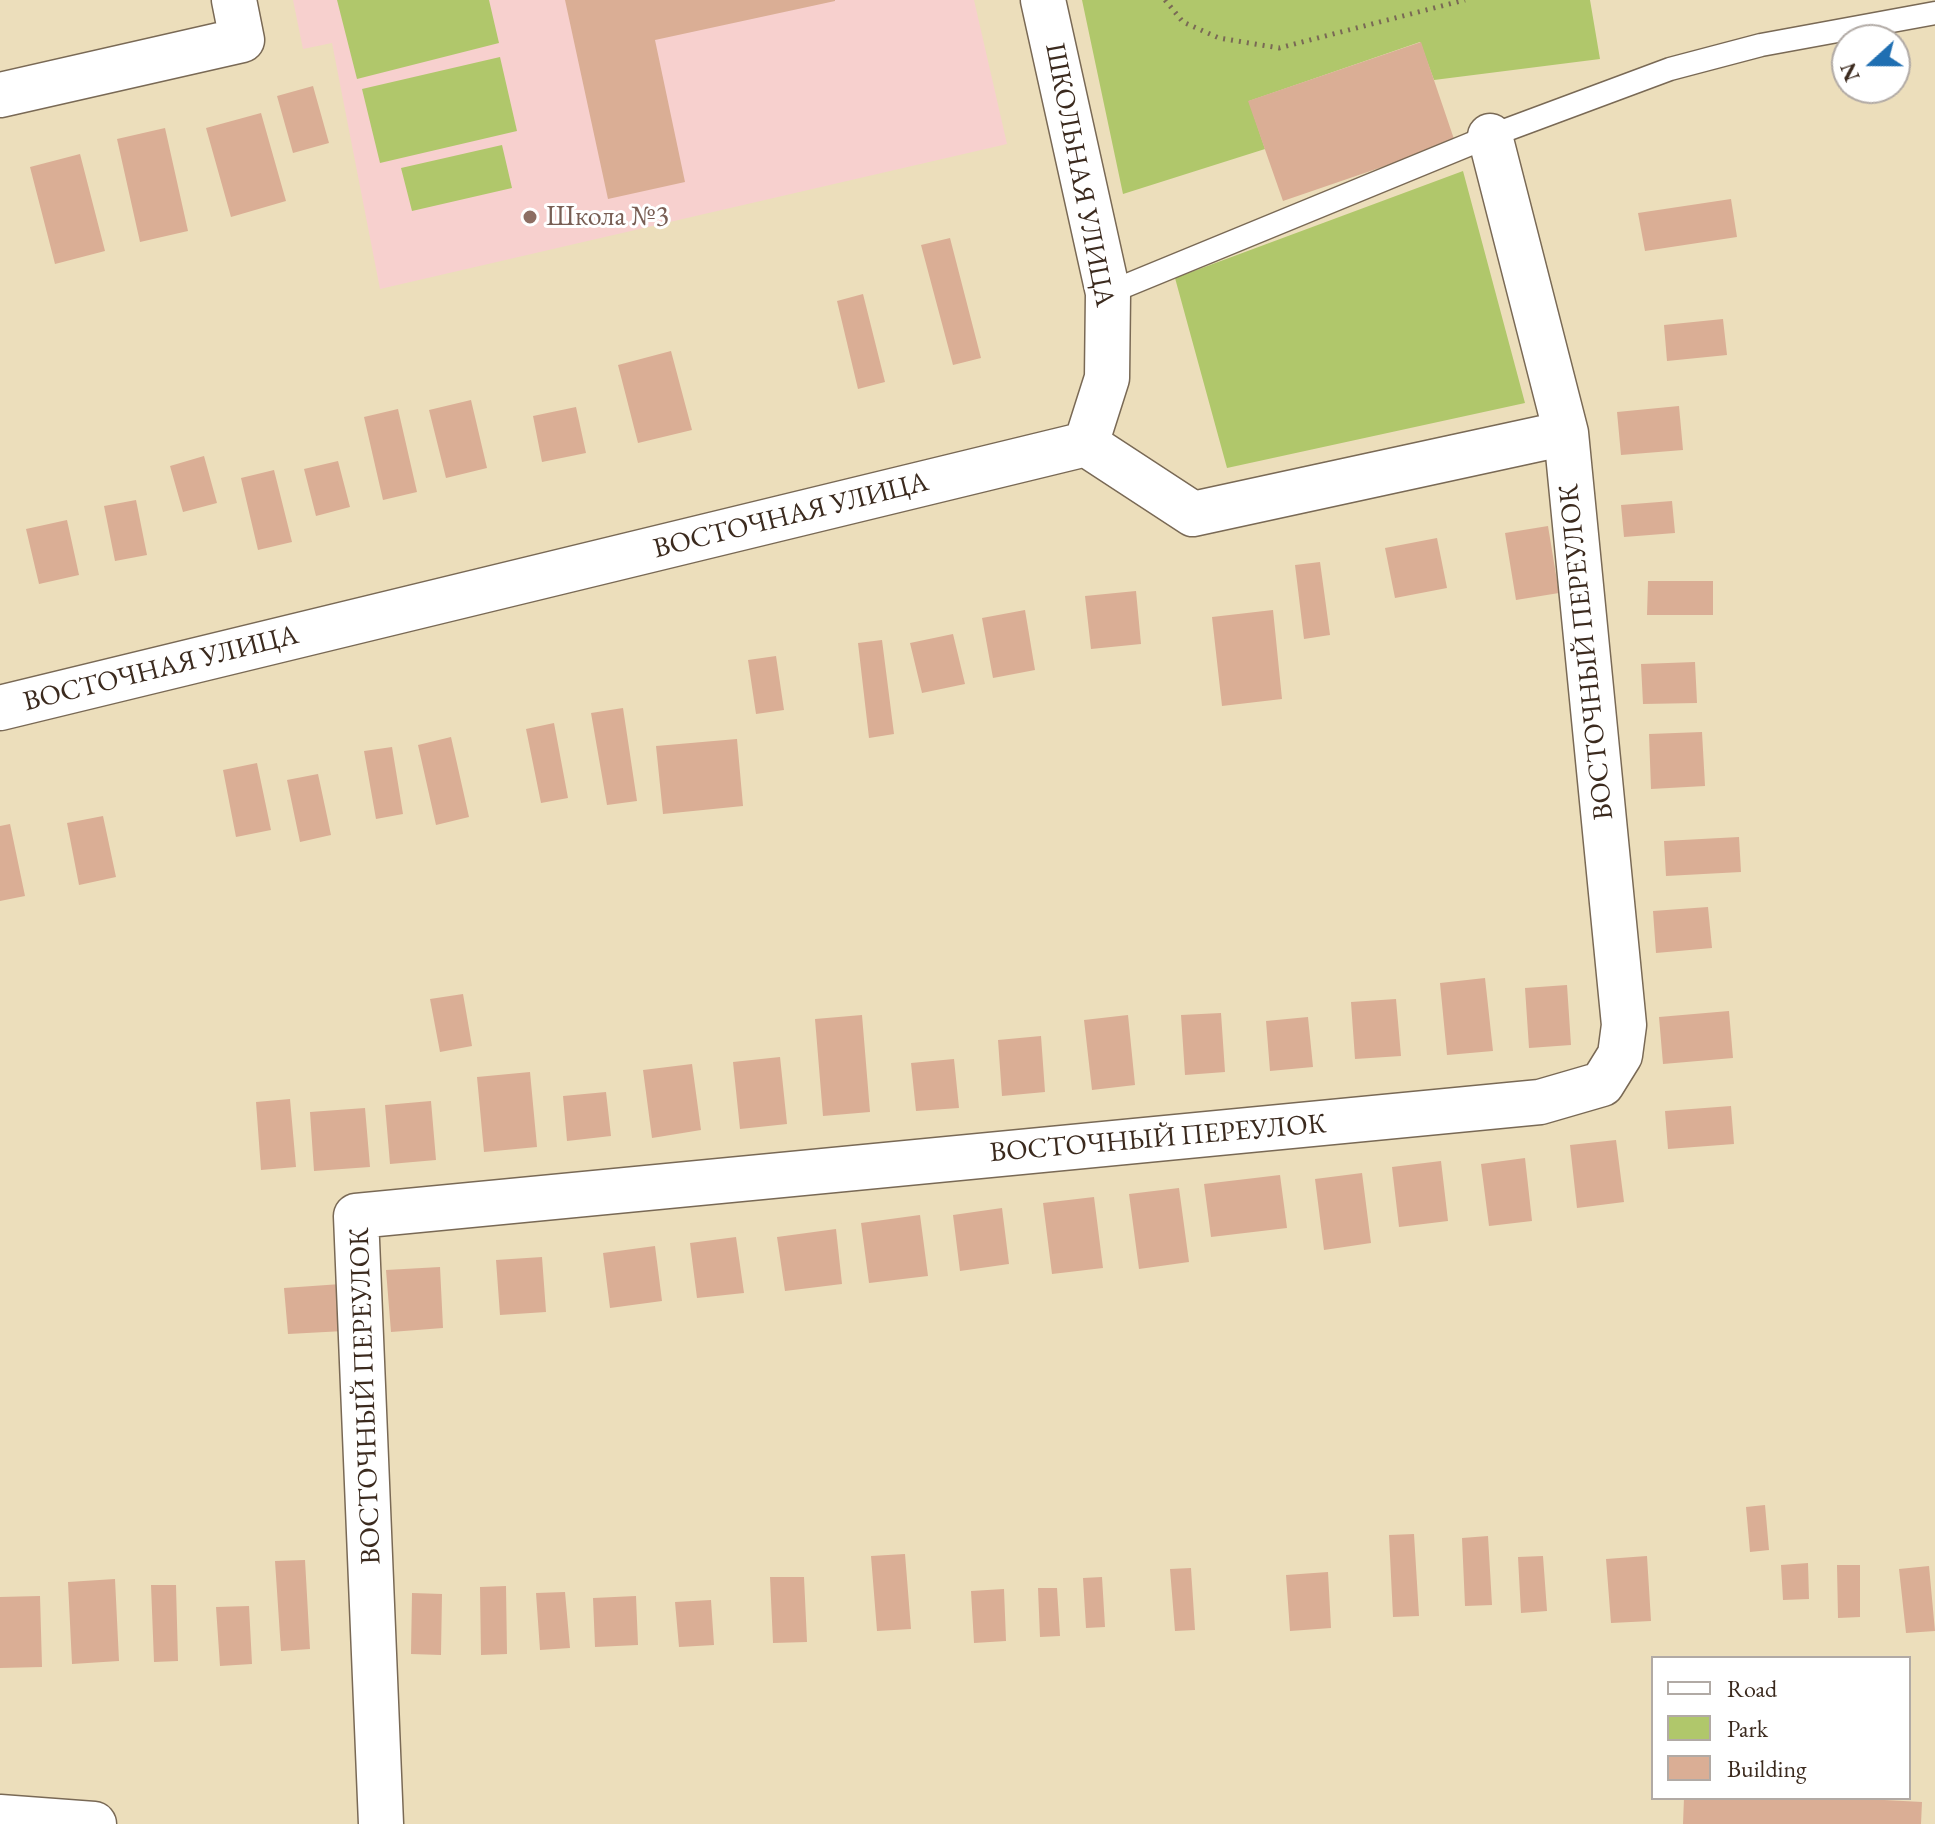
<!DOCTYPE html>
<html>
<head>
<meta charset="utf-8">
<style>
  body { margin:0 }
  #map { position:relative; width:1935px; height:1824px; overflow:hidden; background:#ecdebb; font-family:"EB Garamond",serif }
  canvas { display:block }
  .legend { position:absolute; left:1651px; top:1656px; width:260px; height:144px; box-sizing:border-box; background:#fff; border:2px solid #b1aaa5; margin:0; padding:10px 14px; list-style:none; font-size:24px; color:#3b2a1e }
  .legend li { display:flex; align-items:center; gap:16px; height:40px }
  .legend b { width:40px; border:2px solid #b1aaa5 }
  .north { position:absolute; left:1831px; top:24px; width:80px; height:80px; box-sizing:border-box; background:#fff; border:2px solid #b1aaa5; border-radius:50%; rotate:249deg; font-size:22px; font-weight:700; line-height:32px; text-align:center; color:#3b2a1e }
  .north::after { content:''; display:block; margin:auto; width:28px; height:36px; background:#1f6fb2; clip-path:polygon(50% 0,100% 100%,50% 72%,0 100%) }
</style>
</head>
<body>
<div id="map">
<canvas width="1935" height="1824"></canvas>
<ul class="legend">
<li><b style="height:10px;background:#fff"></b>Road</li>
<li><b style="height:22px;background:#b0c76b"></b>Park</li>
<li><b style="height:22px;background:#daae95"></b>Building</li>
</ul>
<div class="north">N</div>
</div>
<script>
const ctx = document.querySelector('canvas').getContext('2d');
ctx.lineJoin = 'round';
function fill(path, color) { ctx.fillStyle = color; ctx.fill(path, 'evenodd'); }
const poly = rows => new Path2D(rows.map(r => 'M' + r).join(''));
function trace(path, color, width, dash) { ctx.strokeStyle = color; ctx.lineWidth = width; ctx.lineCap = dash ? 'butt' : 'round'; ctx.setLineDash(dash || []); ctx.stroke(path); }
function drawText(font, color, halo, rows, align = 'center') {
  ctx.font = font + ' "EB Garamond",serif'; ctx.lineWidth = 6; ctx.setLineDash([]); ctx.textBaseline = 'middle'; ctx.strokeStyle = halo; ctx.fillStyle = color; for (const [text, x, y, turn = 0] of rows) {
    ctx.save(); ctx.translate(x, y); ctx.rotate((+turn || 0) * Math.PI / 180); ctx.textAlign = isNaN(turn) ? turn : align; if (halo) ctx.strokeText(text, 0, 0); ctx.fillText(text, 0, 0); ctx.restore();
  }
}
const built = poly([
  [293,0,974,0,1007,144,380,289,332,43,303,49]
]);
const green = poly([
  [337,0,489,0,499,43,357,79],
  [1082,0,1590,0,1600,59,1434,80,1420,42,1249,101,1265,149,1123,194],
  [500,57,517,131,380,163,362,89],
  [502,145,512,188,412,211,401,168],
  [1463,171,1525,403,1227,468,1175,278]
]);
const building = poly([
  [565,0,835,0,835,1,655,40,685,182,608,199],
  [1421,42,1455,142,1283,201,1248,101],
  [313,86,329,143,293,153,277,96],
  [261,113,286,201,231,217,206,128],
  [165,128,188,231,140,242,117,139],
  [80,154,105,251,55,264,30,167],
  [1731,199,1737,237,1645,251,1638,213],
  [950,238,981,358,953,365,921,245],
  [863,294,885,382,858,389,837,301],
  [1723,319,1727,355,1667,361,1664,325],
  [671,351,692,430,638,443,618,365],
  [471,400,487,468,446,478,429,410],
  [1679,406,1683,450,1621,455,1617,412],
  [576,407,586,453,542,462,533,416],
  [398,409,417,492,383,500,364,417],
  [204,456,217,503,183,512,170,466],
  [338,461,350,507,316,516,304,469],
  [274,470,292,542,258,550,241,478],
  [136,500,147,555,115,561,104,506],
  [1672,501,1675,533,1624,537,1621,505],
  [67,520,79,575,39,584,26,529],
  [1548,526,1559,593,1516,600,1505,533],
  [1437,538,1447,588,1395,598,1385,548],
  [1320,562,1330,635,1304,639,1295,565],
  [1648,581,1713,581,1713,615,1647,615],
  [1136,591,1141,644,1091,649,1085,596],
  [1025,610,1035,670,993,678,982,618],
  [1273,610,1282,699,1222,706,1212,617],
  [953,634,965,684,922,693,910,643],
  [882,640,894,734,869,738,858,643],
  [776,656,784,710,756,714,748,660],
  [1695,662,1697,703,1643,704,1641,664],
  [623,708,637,801,607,805,591,713],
  [554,723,568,798,541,803,526,729],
  [1702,732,1705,786,1651,789,1649,734],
  [451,737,469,817,436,825,418,745],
  [737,739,743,806,663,814,656,746],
  [392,747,403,814,376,819,364,751],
  [257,763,271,830,236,837,223,770],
  [318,774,331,835,300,842,287,780],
  [103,816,116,877,79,885,67,823],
  [10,824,25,896,0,901,0,826],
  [1739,837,1741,872,1666,876,1664,841],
  [1708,907,1712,948,1656,953,1653,911],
  [1485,978,1493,1051,1447,1055,1440,983],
  [1567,985,1571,1045,1529,1048,1525,988],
  [463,994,472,1046,440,1052,430,999],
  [1396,999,1401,1056,1355,1059,1351,1002],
  [1729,1011,1733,1058,1663,1064,1659,1017],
  [1221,1013,1225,1072,1185,1075,1181,1015],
  [862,1015,870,1112,823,1116,815,1019],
  [1128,1015,1135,1085,1092,1090,1084,1020],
  [1308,1017,1313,1067,1270,1071,1266,1021],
  [1041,1036,1045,1092,1002,1096,998,1040],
  [780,1057,787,1124,740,1129,733,1062],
  [954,1059,959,1108,916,1111,911,1063],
  [692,1064,701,1130,652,1138,643,1070],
  [530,1072,537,1147,484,1152,477,1077],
  [606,1092,611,1136,567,1141,563,1096],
  [290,1099,296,1167,261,1170,256,1102],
  [431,1101,436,1160,390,1164,385,1105],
  [1731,1106,1734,1144,1668,1149,1665,1111],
  [365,1108,370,1167,314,1171,310,1112],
  [1616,1140,1624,1202,1577,1208,1570,1145],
  [1525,1158,1532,1221,1489,1226,1481,1164],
  [1441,1161,1448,1221,1399,1227,1392,1167],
  [1362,1173,1371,1243,1324,1250,1315,1179],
  [1280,1175,1287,1228,1211,1237,1204,1184],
  [1179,1188,1189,1262,1139,1269,1129,1194],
  [1094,1197,1103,1268,1052,1274,1043,1203],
  [1002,1208,1009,1264,960,1271,953,1215],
  [920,1215,928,1276,869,1283,861,1223],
  [836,1229,842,1284,785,1291,777,1237],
  [736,1237,744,1293,697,1298,690,1243],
  [655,1246,662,1301,610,1308,603,1253],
  [542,1257,546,1312,500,1315,496,1260],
  [440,1267,443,1328,391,1332,386,1270],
  [341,1284,344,1331,288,1334,284,1288],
  [1765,1505,1769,1550,1750,1552,1746,1507],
  [1414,1534,1419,1616,1393,1617,1389,1535],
  [1488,1536,1492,1605,1465,1606,1462,1538],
  [905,1554,911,1629,877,1631,871,1556],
  [1543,1556,1547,1611,1521,1613,1518,1557],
  [1647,1556,1651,1621,1611,1623,1606,1559],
  [305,1560,310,1649,281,1651,275,1561],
  [1808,1563,1809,1599,1783,1600,1781,1565],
  [1837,1565,1860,1565,1860,1617,1838,1618],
  [1929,1566,1935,1631,1906,1633,1899,1569],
  [1191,1568,1195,1630,1175,1631,1170,1569],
  [1328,1572,1331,1628,1290,1631,1286,1575],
  [770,1577,804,1577,807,1642,773,1643],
  [1102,1577,1105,1627,1086,1628,1083,1578],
  [115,1579,119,1661,72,1664,68,1582],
  [151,1585,176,1585,178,1661,154,1662],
  [506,1586,507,1654,481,1655,480,1587],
  [1038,1588,1057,1588,1060,1636,1040,1637],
  [1004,1589,1006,1641,974,1643,971,1591],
  [565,1592,570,1648,540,1650,536,1593],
  [412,1593,442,1594,441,1655,411,1654],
  [40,1596,42,1667,0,1668,0,1597],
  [636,1596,638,1645,595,1647,593,1598],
  [711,1600,714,1645,679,1647,675,1602],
  [249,1606,252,1664,220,1666,216,1607],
  [1684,1798,1847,1798,1922,1802,1921,1824,1683,1824]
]);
const path = poly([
  [1165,0,1183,22,1219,38,1279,48,1465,0]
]);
const service = poly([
  [1108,293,1490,136,1670,69,1761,45,1935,13]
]);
const minor = poly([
  [1043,0,1108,293,1107,378,1086,444],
  [0,95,242,40,234,0],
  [0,708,1086,444,1193,514,1566,433],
  [381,1824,356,1216,1540,1102,1602,1084,1620,1055,1624,1025,1566,433,1490,136]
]);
const secondary = poly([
  [0,1817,94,1824]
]);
const markers = [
  [530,217,8,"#8d6e63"]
];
const streetNames = [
  ["ШКОЛЬНАЯ УЛИЦА",1079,175,79],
  ["ВОСТОЧНАЯ УЛИЦА",791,516,-14],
  ["ВОСТОЧНЫЙ ПЕРЕУЛОК",1587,652,-96],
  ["ВОСТОЧНАЯ УЛИЦА",161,669,-14],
  ["ВОСТОЧНЫЙ ПЕРЕУЛОК",1158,1139,-5],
  ["ВОСТОЧНЫЙ ПЕРЕУЛОК",366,1396,-92]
];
const educationNames = [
  ["Школа №3",546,217]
];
fill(built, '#f7d0ce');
fill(green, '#b0c76b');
fill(building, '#daae95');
trace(service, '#796955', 25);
trace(minor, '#796955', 47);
trace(secondary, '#796955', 47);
trace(path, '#796955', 5, [2, 6]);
trace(service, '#fff', 22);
trace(minor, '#fff', 44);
trace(secondary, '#fff', 44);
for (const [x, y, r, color] of markers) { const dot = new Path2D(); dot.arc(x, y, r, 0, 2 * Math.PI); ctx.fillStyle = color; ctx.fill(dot); trace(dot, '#fff', 3); }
drawText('28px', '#3b2a1e', '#fff', streetNames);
drawText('28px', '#785e54', '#fff', educationNames, 'left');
</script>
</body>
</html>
